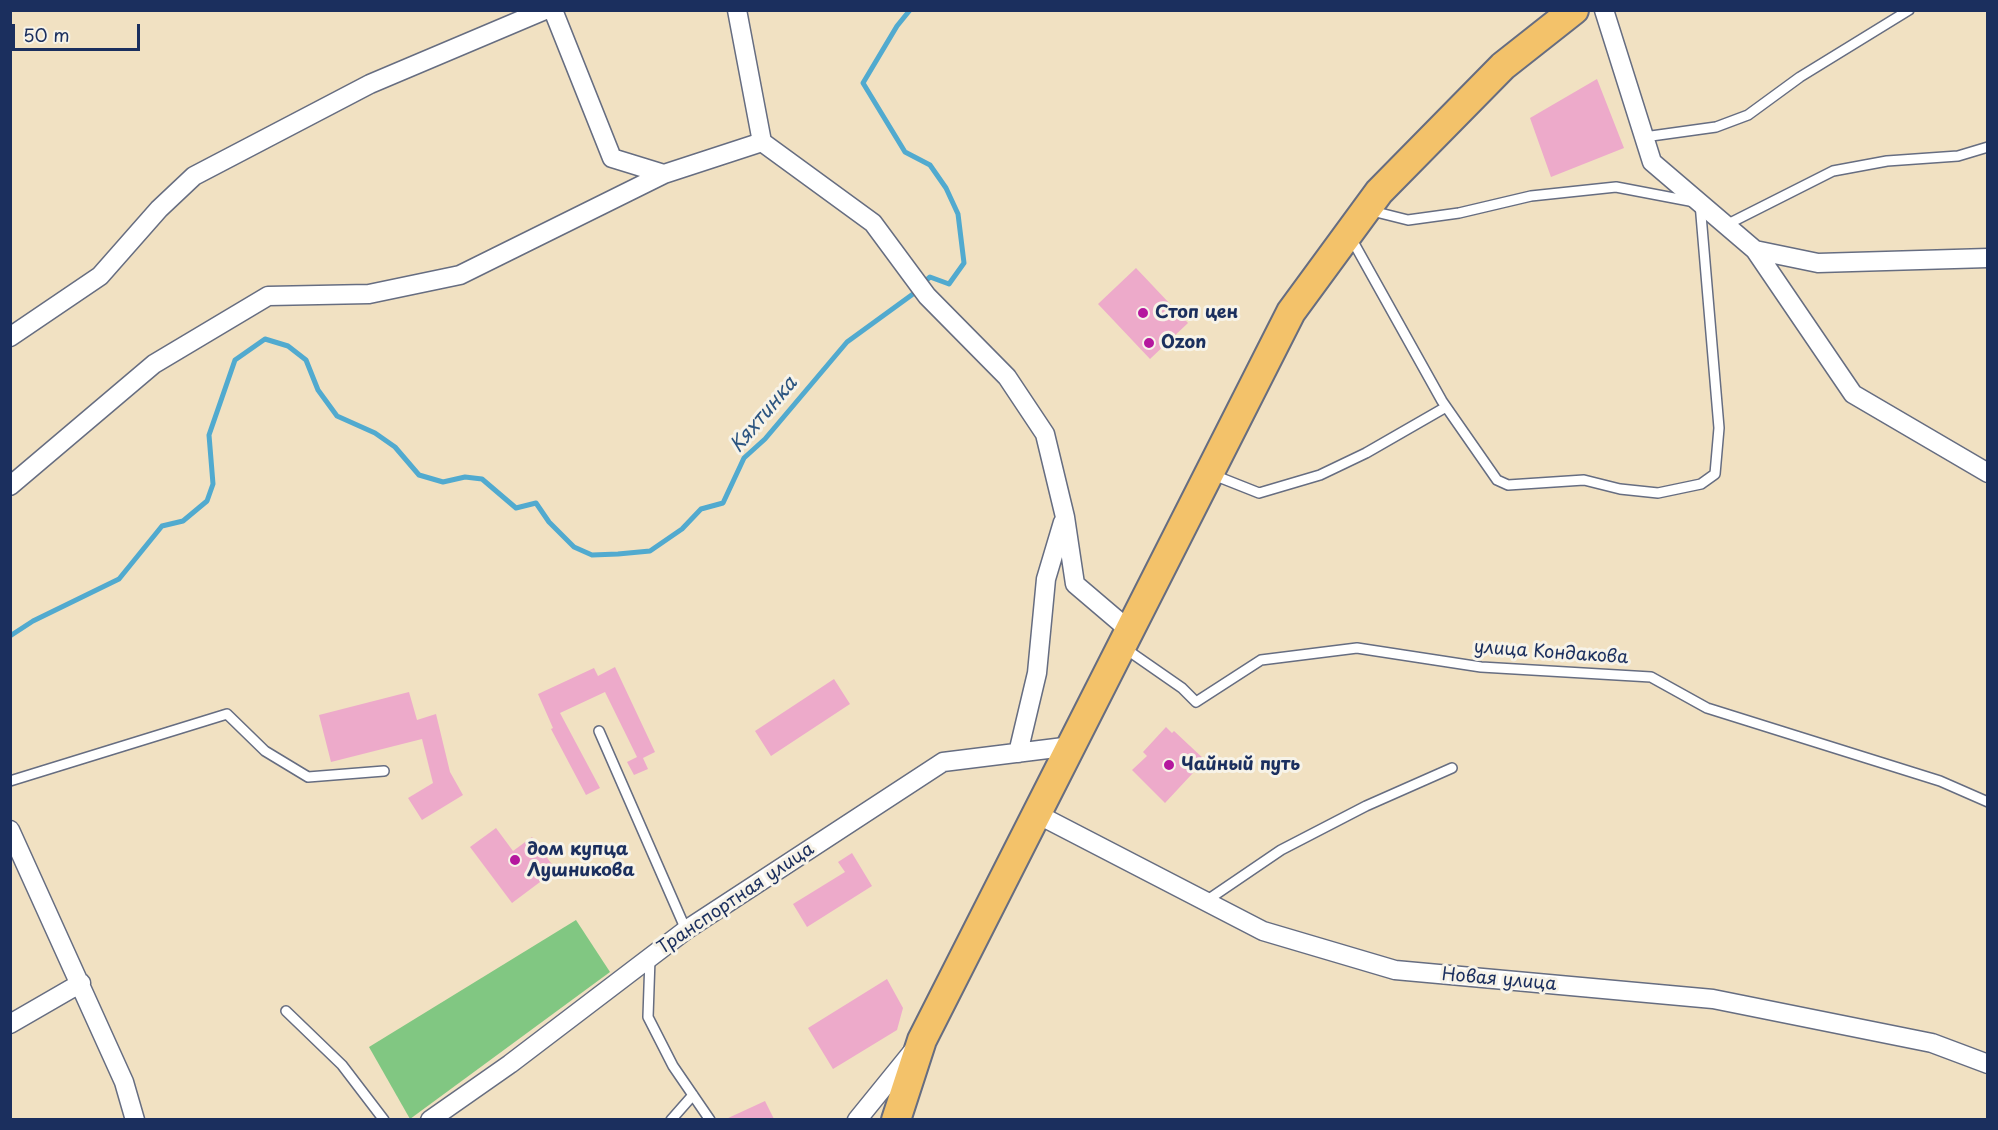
<!DOCTYPE html>
<html>
<head>
<meta charset="utf-8">
<style>
  body { margin:0 }
  #map { position:relative; width:1998px; height:1130px; overflow:hidden; background:#f1e1c2; font-family:"Playpen Sans",sans-serif }
  canvas { display:block }
  .frame { position:absolute; inset:0; border:12px solid #1b2f5e; pointer-events:none }
  .scale { position:absolute; left:12px; top:24px; width:128px; height:27px; box-sizing:border-box; border:3px solid #1b2f5e; border-top:0; padding-left:8px; font-size:18px; line-height:21px; white-space:nowrap; color:#1b2f5e; -webkit-text-stroke:4px #f7f3e8; paint-order:stroke }
</style>
</head>
<body>
<div id="map">
<canvas width="1998" height="1130"></canvas>
<div class="frame"></div>
<div class="scale">50 m</div>
</div>
<script>
const ctx = document.querySelector('canvas').getContext('2d');
ctx.lineJoin = 'round';
function fill(path, color) { ctx.fillStyle = color; ctx.fill(path, 'evenodd'); }
const poly = rows => new Path2D(rows.map(r => 'M' + r).join(''));
function trace(path, color, width, dash) { ctx.strokeStyle = color; ctx.lineWidth = width; ctx.lineCap = dash ? 'butt' : 'round'; ctx.setLineDash(dash || []); ctx.stroke(path); }
function drawText(font, color, halo, rows, align = 'center') {
  ctx.font = font + ' "Playpen Sans",sans-serif'; ctx.lineWidth = 6; ctx.setLineDash([]); ctx.textBaseline = 'middle'; ctx.strokeStyle = halo; ctx.fillStyle = color; for (const [text, x, y, turn = 0] of rows) {
    ctx.save(); ctx.translate(x, y); ctx.rotate((+turn || 0) * Math.PI / 180); ctx.textAlign = isNaN(turn) ? turn : align; if (halo) ctx.strokeText(text, 0, 0); ctx.fillText(text, 0, 0); ctx.restore();
  }
}
const green = poly([
  [576,920,610,972,410,1119,369,1047]
]);
const stream = poly([
  [910,10,897,26,863,83,905,152,930,165,946,188,958,214,964,263,949,284,930,277,922,284],
  [10,636,33,621,119,579,162,526,183,521,207,501,213,484,209,435,235,360,265,339,288,346,306,360,318,390,337,416,375,433,395,447,419,475,443,482,465,477,482,479,516,508,536,503,549,522,574,547,592,555,618,554,650,551,682,529,701,509,723,503,744,458,765,439,847,342,913,294]
]);
const building = poly([
  [1597,79,1624,148,1551,177,1530,118],
  [1136,268,1188,323,1150,359,1098,304],
  [615,667,655,752,643,758,648,769,634,775,627,762,637,757,605,692,560,713,600,788,586,795,551,729,553,728,538,694,594,668,598,676],
  [834,679,850,704,771,756,755,731],
  [409,692,417,720,436,714,450,772,463,795,422,820,408,798,433,783,422,739,331,762,319,715],
  [1166,727,1172,733,1174,731,1205,760,1165,803,1132,770,1147,756,1143,752],
  [496,828,513,851,532,837,556,870,512,903,470,847],
  [852,853,872,886,807,927,793,904,845,872,838,862],
  [887,979,903,1008,897,1030,833,1069,808,1028],
  [765,1101,774,1119,726,1119]
]);
const lane = poly([
  [1644,137,1716,127,1748,115,1800,77,1909,10],
  [1726,225,1833,171,1887,161,1958,156,1988,147],
  [1351,238,1442,401,1497,480,1508,485,1584,480,1620,489,1658,493,1701,484,1715,474,1719,428,1700,203,1616,187,1531,196,1459,213,1408,220,1372,211],
  [1211,474,1259,493,1320,475,1366,453,1446,407],
  [1123,647,1182,688,1196,702,1261,660,1357,648,1481,667,1651,677,1707,708,1940,781,1988,802],
  [599,731,686,930],
  [10,781,227,714,265,751,308,777,384,771],
  [1206,901,1281,850,1366,806,1452,768],
  [650,958,648,1017,673,1066,710,1120],
  [286,1011,342,1065,384,1120],
  [671,1120,693,1095]
]);
const street = poly([
  [553,10,612,158,664,174],
  [737,10,762,142,873,223,927,296,1007,377,1045,434,1065,517,1075,584,1129,630],
  [1604,10,1652,162,1755,250,1818,263,1988,258],
  [1755,250,1853,394,1988,473],
  [10,337,100,276,159,209,194,176,370,84,545,10],
  [10,486,154,364,268,296,369,294,460,275,664,174,762,142],
  [1018,753,1037,673,1046,579,1063,522],
  [1035,813,1263,931,1395,970,1713,999,1932,1043,1988,1064],
  [10,830,124,1082,135,1120],
  [10,1024,81,983],
  [430,1120,510,1064,686,930,943,762,1072,746],
  [857,1120,913,1051]
]);
const primary = poly([
  [896,1120,922,1040,1291,312,1379,192,1503,66,1574,10]
]);
const markers = [
  [1143,313,6,"#b5179e"],
  [1149,343,6,"#b5179e"],
  [1169,765,6,"#b5179e"],
  [515,860,6,"#b5179e"]
];
const poiNames = [
  ["Стоп цен",1155,313],
  ["Ozon",1161,343],
  ["Чайный путь",1181,765],
  ["дом купца",527,850],
  ["Лушникова",527,871]
];
const streetNames = [
  ["улица Кондакова",1551,653,4],
  ["Транспортная улица",736,899,-34],
  ["Новая улица",1499,980,5]
];
const waterNames = [
  ["Кяхтинка",764,415,-50]
];
fill(green, '#81c782');
trace(stream, '#51aacf', 5);
fill(building, '#edaaca');
trace(lane, '#666d81', 12);
trace(street, '#666d81', 21);
trace(primary, '#666d81', 32);
trace(lane, '#fff', 9);
trace(street, '#fff', 18);
trace(primary, '#f3c26a', 28);
for (const [x, y, r, color] of markers) { const dot = new Path2D(); dot.arc(x, y, r, 0, 2 * Math.PI); ctx.fillStyle = color; ctx.fill(dot); trace(dot, '#f7f3e8', 2); }
drawText('bold 18px', '#1b2f5e', '#f7f3e8', poiNames, 'left');
drawText('18px', '#1b2f5e', '#f7f3e8', streetNames);
drawText('italic 20px', '#2b5480', '#f7f3e8', waterNames);
</script>
</body>
</html>
